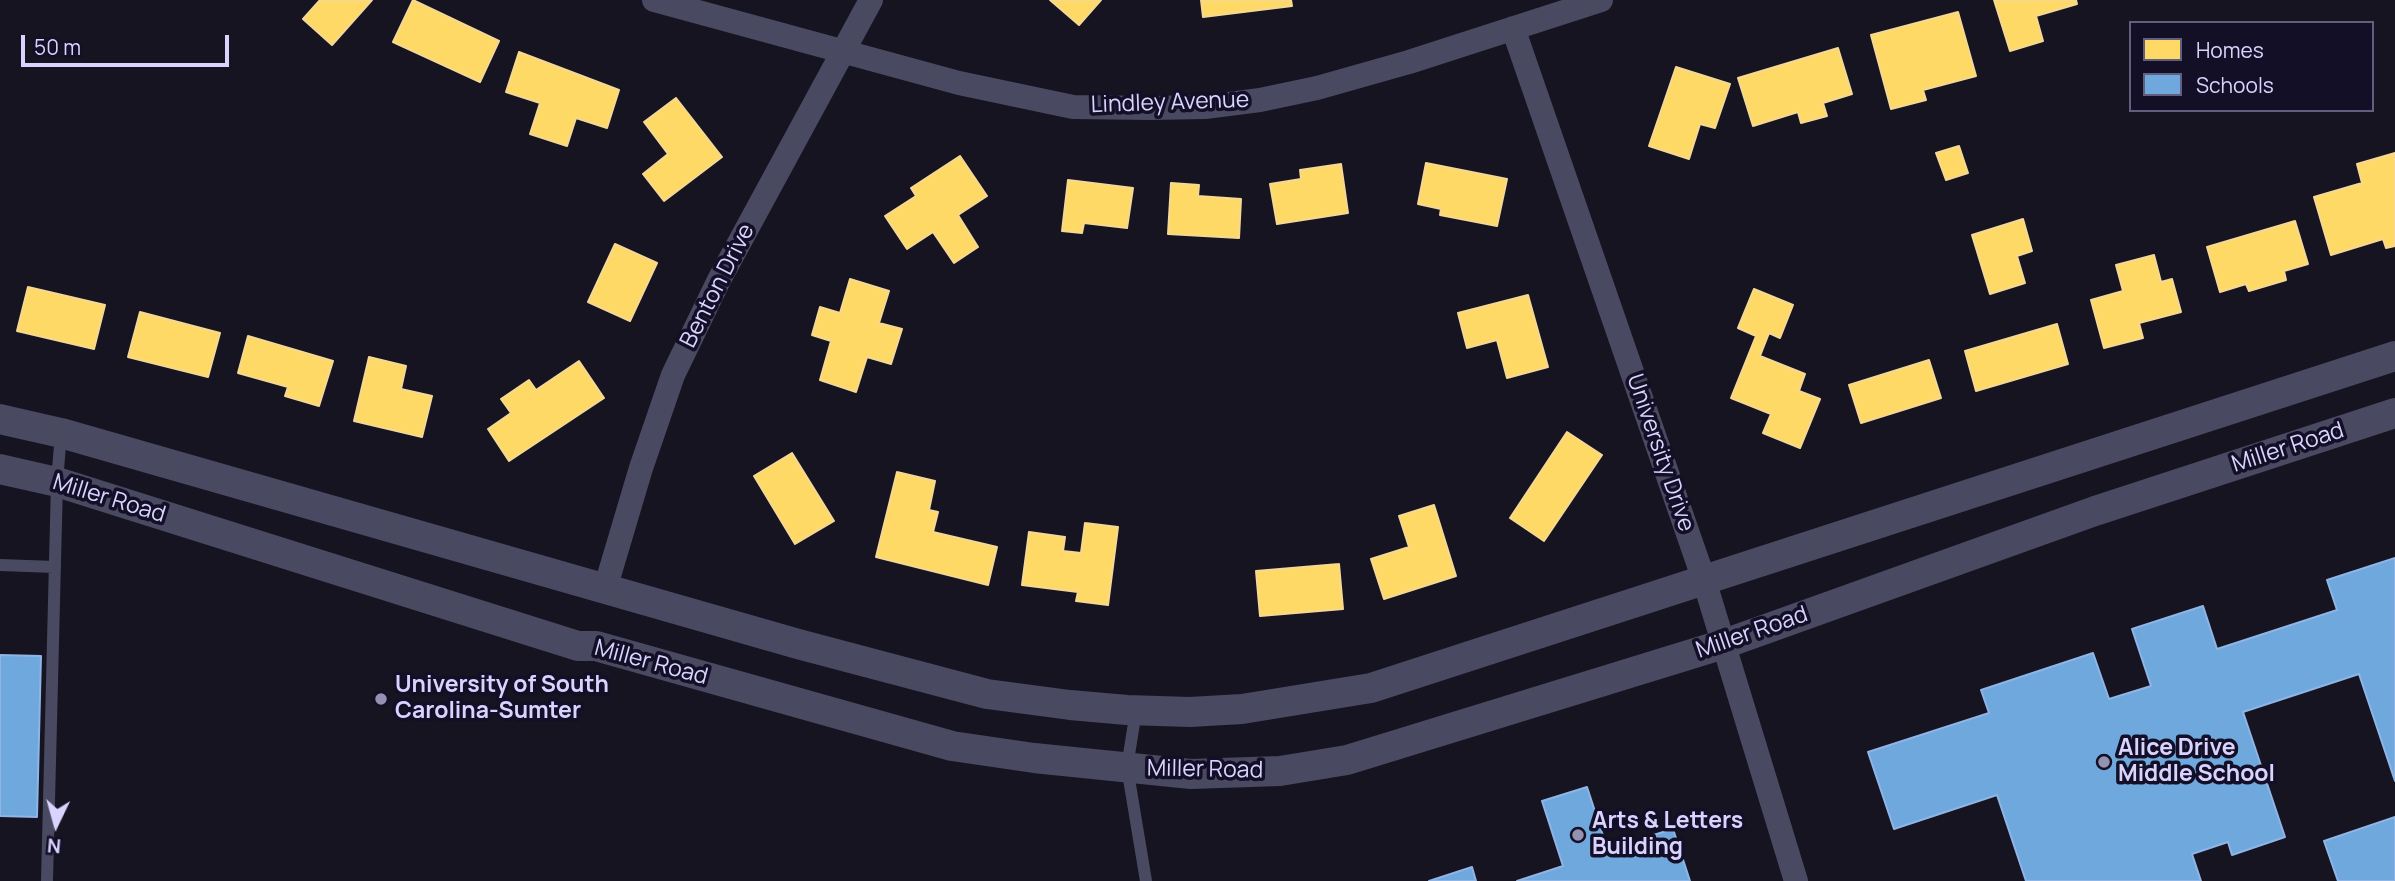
<!DOCTYPE html>
<html>
<head>
<meta charset="utf-8">
<style>
  body { margin:0 }
  #map { position:relative; width:2395px; height:881px; overflow:hidden; background:#161421; font-family:Manrope,sans-serif }
  canvas { display:block }
  .legend { position:absolute; left:2129px; top:21px; width:245px; height:91px; box-sizing:border-box; background:#130f26; border:2px solid #625e7d; margin:0; padding:9px 12px; list-style:none; font-size:21px; color:#d9d4ff }
  .legend li { display:flex; align-items:center; gap:14px; height:35px }
  .legend b { width:35px; border:2px solid #625e7d }
  .north { position:absolute; left:21px; top:790px; width:70px; height:70px; -webkit-text-stroke:5px #130f26; paint-order:stroke; rotate:185deg; font-size:19px; font-weight:700; line-height:28px; text-align:center; color:#d9d4ff }
  .north::after { content:''; display:block; margin:auto; width:24px; height:32px; background:#d9d4ff; clip-path:polygon(50% 0,100% 100%,50% 72%,0 100%) }
  .scale { position:absolute; left:21px; top:35px; width:208px; height:32px; box-sizing:border-box; border:4px solid #d9d4ff; border-top:0; padding-left:9px; font-size:21px; line-height:24px; white-space:nowrap; color:#d9d4ff; -webkit-text-stroke:5px #130f26; paint-order:stroke }
</style>
</head>
<body>
<div id="map">
<canvas width="2395" height="881"></canvas>
<ul class="legend">
<li><b style="height:19px;background:#ffd966"></b>Homes</li>
<li><b style="height:19px;background:#6fa8dc"></b>Schools</li>
</ul>
<div class="north">N</div>
<div class="scale">50 m</div>
</div>
<script>
const ctx = document.querySelector('canvas').getContext('2d');
ctx.lineJoin = 'round';
function fill(path, color) { ctx.fillStyle = color; ctx.fill(path, 'evenodd'); }
const poly = rows => new Path2D(rows.map(r => 'M' + r).join(''));
function trace(path, color, width, dash) { ctx.strokeStyle = color; ctx.lineWidth = width; ctx.lineCap = dash ? 'butt' : 'round'; ctx.setLineDash(dash || []); ctx.stroke(path); }
function drawText(font, color, halo, rows, align = 'center') {
  ctx.font = font + ' Manrope,sans-serif'; ctx.lineWidth = 7; ctx.setLineDash([]); ctx.textBaseline = 'middle'; ctx.strokeStyle = halo; ctx.fillStyle = color; for (const [text, x, y, turn = 0] of rows) {
    ctx.save(); ctx.translate(x, y); ctx.rotate((+turn || 0) * Math.PI / 180); ctx.textAlign = isNaN(turn) ? turn : align; if (halo) ctx.strokeText(text, 0, 0); ctx.fillText(text, 0, 0); ctx.restore();
  }
}
const homes = poly([
  [320,0,372,0,332,45,303,19,320,0],
  [413,0,499,41,480,82,393,42,413,0],
  [1050,0,1101,0,1079,25,1050,0],
  [1201,0,1291,0,1292,6,1203,17,1201,0],
  [1994,0,2076,0,2077,4,2036,16,2043,41,2010,51,1994,0],
  [1958,12,1976,76,1923,90,1926,100,1891,109,1871,35,1958,12],
  [1838,48,1852,94,1823,103,1827,116,1801,123,1798,112,1753,126,1738,78,1838,48],
  [519,52,619,90,607,128,576,118,567,146,530,134,540,103,506,92,519,52],
  [1676,67,1730,84,1715,128,1700,124,1689,159,1649,146,1676,67],
  [676,98,722,157,664,201,643,174,668,154,644,122,676,98],
  [1959,146,1968,173,1946,180,1936,153,1959,146],
  [2395,153,2395,246,2386,248,2383,239,2331,255,2314,197,2362,183,2357,164,2395,153],
  [960,156,987,196,958,215,978,247,954,263,933,232,907,249,885,216,916,196,911,188,960,156],
  [1426,163,1507,179,1497,226,1440,215,1441,209,1418,204,1426,163],
  [1341,164,1348,213,1277,224,1270,184,1301,179,1300,170,1341,164],
  [1068,180,1133,188,1127,228,1084,223,1082,233,1062,231,1068,180],
  [1171,183,1199,185,1198,196,1241,199,1239,238,1168,234,1171,183],
  [2023,219,2032,251,2017,256,2025,283,1990,294,1972,235,2023,219],
  [2295,221,2308,264,2284,271,2286,280,2249,291,2246,284,2220,292,2207,247,2295,221],
  [615,244,657,263,630,321,588,302,615,244],
  [2154,255,2161,282,2172,279,2181,312,2139,323,2143,338,2104,348,2091,300,2123,291,2116,265,2154,255],
  [850,279,889,291,879,323,902,329,891,364,867,357,856,392,820,380,831,341,812,335,820,307,840,313,850,279],
  [28,287,105,305,94,349,17,331,28,287],
  [1754,289,1793,305,1780,338,1769,333,1760,356,1805,374,1799,391,1820,399,1800,448,1763,433,1771,414,1731,398,1756,336,1738,328,1754,289],
  [1528,295,1548,367,1507,378,1497,340,1467,348,1458,313,1528,295],
  [140,312,220,333,208,377,128,357,140,312],
  [2057,324,2068,364,1976,391,1965,351,2057,324],
  [248,336,333,361,319,406,285,396,288,387,238,373,248,336],
  [369,357,406,366,401,389,432,396,422,437,354,421,369,357],
  [1929,360,1941,398,1861,423,1849,385,1929,360],
  [579,361,604,398,509,461,488,429,511,413,501,399,529,380,536,390,579,361],
  [1567,432,1602,455,1544,541,1510,518,1567,432],
  [792,453,834,521,795,544,754,476,792,453],
  [897,472,935,481,929,510,938,512,933,532,997,547,988,585,876,557,897,472],
  [1434,505,1456,576,1384,599,1371,559,1409,547,1399,516,1434,505],
  [1085,523,1118,527,1108,605,1076,601,1078,592,1022,585,1029,532,1065,537,1063,551,1081,553,1085,523],
  [1339,564,1343,609,1260,616,1256,571,1339,564]
]);
const schools = poly([
  [2395,558,2395,781,2359,674,2243,712,2285,837,2232,855,2228,842,2192,854,2201,881,2026,881,1997,795,1894,829,1868,752,1989,713,1981,690,2093,653,2109,699,2151,686,2132,629,2203,606,2217,649,2337,610,2327,580,2395,558],
  [0,655,41,656,37,817,0,816,0,655],
  [1587,787,1610,857,1636,849,1634,841,1673,829,1690,881,1517,881,1563,866,1542,801,1587,787],
  [2395,817,2395,881,2338,881,2324,841,2395,817],
  [1472,867,1476,881,1429,881,1472,867]
]);
const service = poly([
  [0,565,55,567],
  [1136,711,1127,767,1146,881],
  [47,881,57,482,61,433]
]);
const minor = poly([
  [654,0,959,83,1073,107,1150,108,1205,107,1260,100,1317,88,1409,62,1601,0],
  [1513,28,1704,580,1796,881],
  [605,589,641,468,673,375,719,280,871,0]
]);
const tertiary = poly([
  [0,419,61,433,798,644,987,694,1070,705,1127,710,1190,712,1242,709,1371,688,2395,356],
  [0,469,57,482,578,646,596,646,952,746,1034,758,1191,774,1280,771,1347,760,1724,644,2095,511,2395,413]
]);
const markers = [
  [381,699,7,"#9591b1"],
  [2104,762,7,"#9591b1"],
  [1578,835,7,"#9591b1"]
];
const streetNames = [
  ["Lindley Avenue",1170,103,-2],
  ["Benton Drive",718,286,-63],
  ["Miller Road",2288,448,-18],
  ["University Drive",1660,453,71],
  ["Miller Road",109,499,17],
  ["Miller Road",1752,633,-19],
  ["Miller Road",651,663,15],
  ["Miller Road",1205,770,1]
];
const poiNames = [
  ["University of South",395,686],
  ["Carolina-Sumter",395,712],
  ["Alice Drive",2118,749],
  ["Middle School",2118,775],
  ["Arts & Letters",1592,822],
  ["Building",1592,848]
];
fill(homes, '#ffd966');
trace(homes, '#f4d894', 2);
fill(schools, '#6fa8dc');
trace(schools, '#8fb5e6', 2);
trace(service, '#4a4962', 12);
trace(minor, '#4a4962', 24);
trace(tertiary, '#4a4962', 30);
for (const [x, y, r, color] of markers) { const dot = new Path2D(); dot.arc(x, y, r, 0, 2 * Math.PI); ctx.fillStyle = color; ctx.fill(dot); trace(dot, '#130f26', 2.5); }
drawText('23px', '#d9d4ff', '#130f26', streetNames);
drawText('bold 23px', '#d9d4ff', '#130f26', poiNames, 'left');
</script>
</body>
</html>
